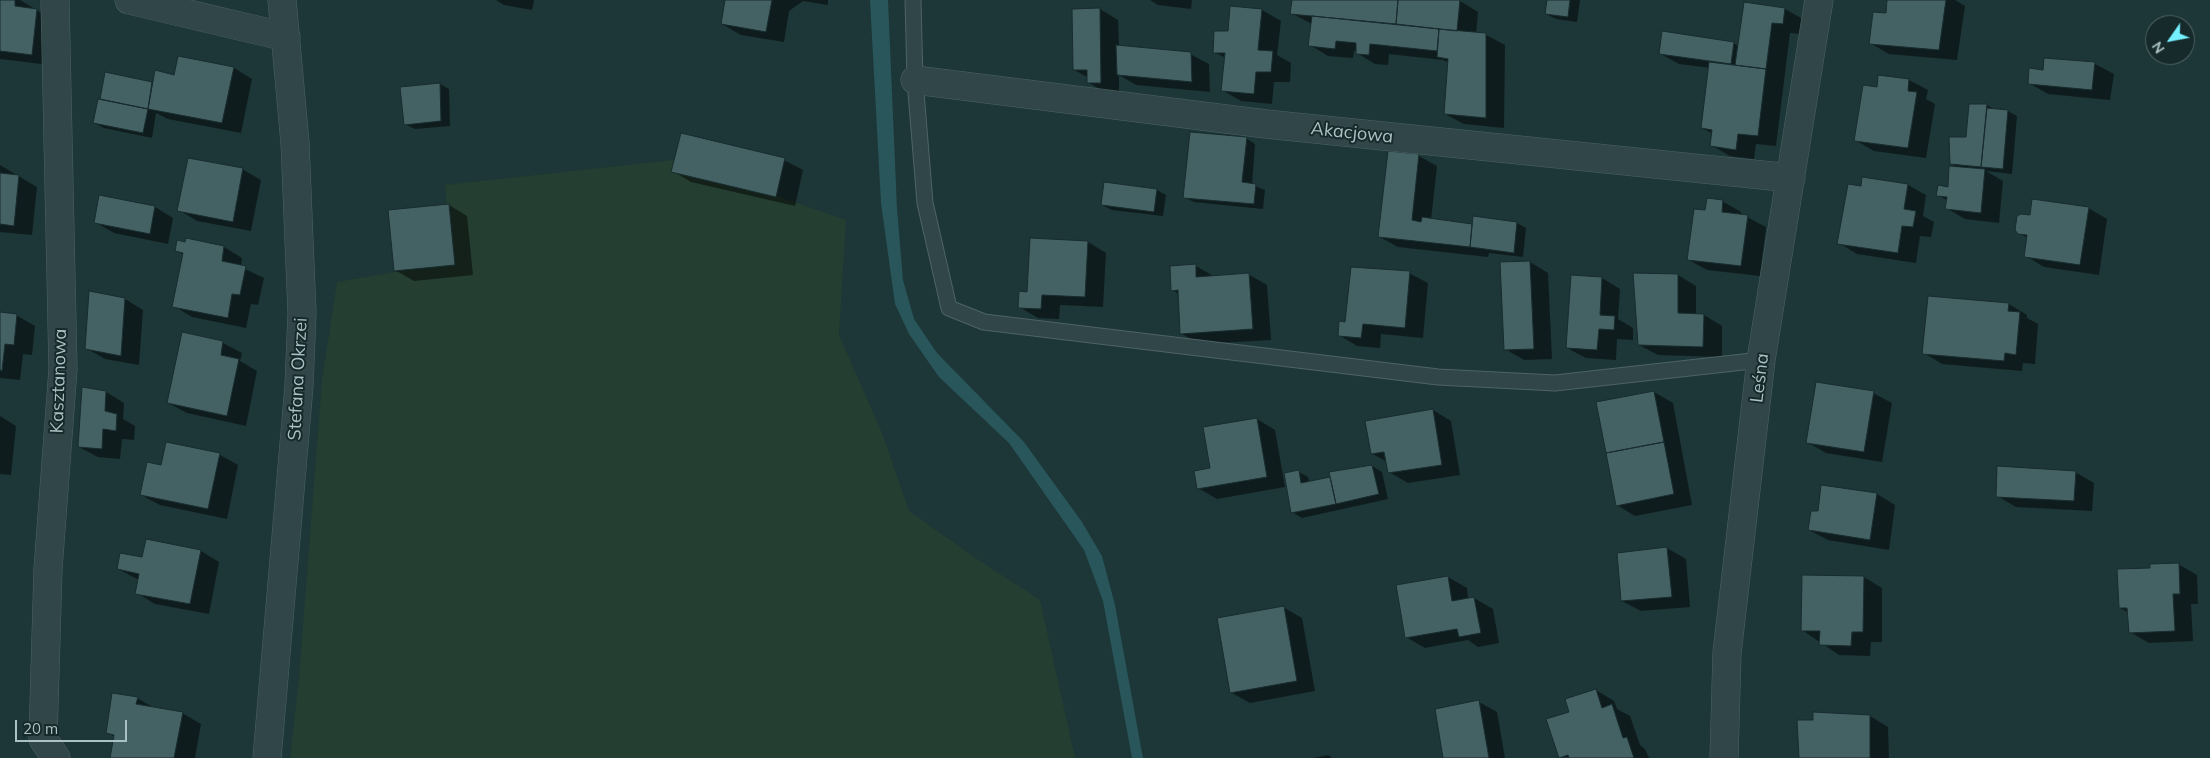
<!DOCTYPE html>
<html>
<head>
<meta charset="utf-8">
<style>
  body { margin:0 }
  #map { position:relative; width:2210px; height:758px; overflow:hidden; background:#1d3637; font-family:Mulish,sans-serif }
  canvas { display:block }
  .north { position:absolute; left:2145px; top:15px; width:50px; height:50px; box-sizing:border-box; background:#162a2c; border:1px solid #516769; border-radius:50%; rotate:237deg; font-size:14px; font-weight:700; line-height:20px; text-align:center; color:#aac2c5 }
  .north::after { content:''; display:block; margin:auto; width:18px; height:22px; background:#75f0ff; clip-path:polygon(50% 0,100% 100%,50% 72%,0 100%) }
  .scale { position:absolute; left:15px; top:720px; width:112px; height:22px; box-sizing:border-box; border:2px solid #aac2c5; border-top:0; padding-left:6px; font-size:15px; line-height:18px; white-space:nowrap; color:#aac2c5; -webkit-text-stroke:4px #162a2c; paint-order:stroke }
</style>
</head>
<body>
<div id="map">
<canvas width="2210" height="758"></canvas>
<div class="north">N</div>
<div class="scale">20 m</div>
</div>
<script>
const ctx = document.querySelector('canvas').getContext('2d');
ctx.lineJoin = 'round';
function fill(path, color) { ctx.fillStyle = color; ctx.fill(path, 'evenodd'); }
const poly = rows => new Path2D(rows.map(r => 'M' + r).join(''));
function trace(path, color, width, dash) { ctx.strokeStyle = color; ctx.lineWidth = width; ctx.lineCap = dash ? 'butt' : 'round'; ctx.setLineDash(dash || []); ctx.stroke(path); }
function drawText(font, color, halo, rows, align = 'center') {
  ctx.font = font + ' Mulish,sans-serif'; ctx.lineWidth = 4; ctx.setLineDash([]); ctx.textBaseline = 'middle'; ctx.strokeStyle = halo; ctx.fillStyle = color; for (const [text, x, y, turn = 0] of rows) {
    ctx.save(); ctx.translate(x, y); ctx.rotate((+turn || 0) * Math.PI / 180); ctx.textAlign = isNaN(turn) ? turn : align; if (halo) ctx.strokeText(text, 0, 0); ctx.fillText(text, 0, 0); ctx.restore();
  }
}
const green = poly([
  [673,160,846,220,839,335,882,433,909,511,977,559,1040,600,1075,758,290,758,299,678,322,380,337,282,452,262,445,185]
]);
const water = poly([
  [870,0,888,0,897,209,903,280,914,319,937,353,1024,442,1082,522,1102,556,1115,605,1143,758,1132,758,1103,601,1084,550,1009,443,939,377,909,334,895,304,881,203]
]);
const shadow = poly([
  [0,0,20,0,55,21,50,65,0,59],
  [496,0,534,0,532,10,504,5],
  [726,0,828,0,828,5,803,1,789,11,784,42,741,35,722,24],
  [1150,0,1192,0,1191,9,1158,5],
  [1293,0,1447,0,1460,1,1478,12,1476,34,1486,35,1505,45,1504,128,1464,124,1445,114,1449,63,1443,60,1389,54,1388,65,1375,64,1357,53,1357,51,1354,51,1353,58,1328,56,1310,45,1312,24,1291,13],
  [1548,0,1580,0,1577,22,1556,19,1546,14],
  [1889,0,1955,0,1965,6,1957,60,1889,54,1870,43,1887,15],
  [1231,7,1262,10,1281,21,1277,55,1291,63,1290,82,1274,82,1272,104,1241,101,1222,90,1226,58,1214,52,1230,33],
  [1100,9,1118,20,1119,46,1190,54,1209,64,1210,92,1136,85,1119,75,1119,93,1107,93,1089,83,1089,78,1074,70],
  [1785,9,1803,19,1802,34,1790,33,1776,146,1756,144,1754,159,1730,156,1711,145,1713,134,1702,128,1710,68,1679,64,1661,54,1733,43,1739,46],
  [2045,60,2095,64,2114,74,2110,100,2048,94,2029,83,2044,71],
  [234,68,252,79,241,133,168,119,156,113,152,138,104,128,94,123,106,74,153,84,175,76],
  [1880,77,1909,80,1928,90,1926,99,1935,104,1926,158,1874,151,1855,140,1879,88],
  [440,84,449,89,450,126,415,129,405,124],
  [1987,105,1995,110,2008,111,2017,116,2012,174,1986,171,2003,181,1999,223,1965,219,1946,208,1948,201,1938,195,1949,188,1959,168,1951,164],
  [1246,138,1255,144,1252,185,1265,190,1263,209,1194,202,1184,197],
  [1419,156,1437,166,1431,220,1473,226,1517,223,1526,228,1523,257,1489,253,1488,257,1398,247,1380,237],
  [784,160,803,170,795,206,691,182,673,171],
  [0,165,37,187,32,235,0,232],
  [242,169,261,180,251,231,197,221,179,210],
  [1863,178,1908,185,1926,195,1923,216,1934,222,1931,237,1920,236,1916,263,1857,254,1839,243,1862,187],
  [1157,190,1166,195,1163,216,1112,210,1102,205],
  [1722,201,1741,212,1741,216,1747,217,1766,227,1760,276,1707,270,1689,260,1707,211],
  [449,205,467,216,473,275,414,281,395,270],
  [155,207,173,218,168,244,114,233,95,222],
  [2088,208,2107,219,2099,275,2044,267,2026,256,2028,238,2019,233,2031,216],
  [1031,239,1088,242,1106,253,1103,307,1060,305,1059,319,1038,318,1019,307,1028,294],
  [224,247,242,258,241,267,264,278,258,305,251,304,246,328,192,317,174,306,184,255,177,251],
  [1530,262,1548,273,1552,359,1524,360,1505,349],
  [1196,266,1215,277,1248,274,1267,285,1271,340,1200,344,1182,334,1179,294,1172,290],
  [1409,273,1428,283,1423,338,1381,334,1380,348,1357,346,1339,335,1347,323],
  [1678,275,1696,286,1696,315,1704,315,1722,326,1722,357,1658,355,1639,345],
  [1572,277,1602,278,1620,289,1618,319,1633,328,1633,340,1617,339,1616,360,1586,358,1567,348],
  [1929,298,2009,304,2027,315,2027,318,2038,324,2035,364,2023,363,2022,371,1942,364,1924,353],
  [125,299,143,310,139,365,105,359,86,348],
  [0,313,16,315,35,326,32,355,23,354,20,380,0,378],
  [183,334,223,343,242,353,240,361,257,371,246,426,187,413,168,403],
  [106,392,124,403,123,419,135,426,134,440,122,439,120,459,98,457,79,447],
  [1654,392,1673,403,1692,505,1635,516,1617,505,1598,403],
  [1873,393,1892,403,1882,462,1826,453,1807,442],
  [1433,410,1451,421,1460,475,1408,483,1389,472,1387,462,1373,454],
  [0,416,16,426,11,475,0,474],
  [1257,419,1275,430,1285,487,1217,499,1198,488,1211,469],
  [167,444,220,455,238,465,227,519,160,505,141,495,162,466],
  [1372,466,1382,472,1388,499,1302,518,1292,512,1299,472,1308,477,1309,482],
  [2075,472,2094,483,2092,511,2016,507,1997,496],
  [1822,486,1877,494,1895,505,1889,550,1828,540,1809,530,1819,512],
  [1667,548,1686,559,1690,607,1641,611,1622,601,1618,554],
  [201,551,219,562,209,614,155,604,137,593,139,580,118,569,143,559],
  [2178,564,2197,575,2198,604,2191,604,2193,641,2149,643,2130,632,2129,613,2120,608,2152,569],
  [1448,577,1467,588,1468,599,1474,598,1493,609,1499,643,1478,647,1468,640,1425,648,1406,637],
  [1864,577,1882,588,1882,642,1871,642,1870,656,1839,655,1802,630],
  [1283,607,1302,618,1315,691,1250,703,1232,693],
  [1596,690,1614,701,1617,709,1630,716,1640,745,1645,749,1649,758,1560,757,1570,712],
  [137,698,154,708,182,713,201,724,195,758,111,758,115,737,107,732],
  [1479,702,1497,712,1505,758,1445,758],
  [1870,716,1888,727,1889,758,1800,758],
  [1328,755,1332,758,1314,758]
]);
const building = poly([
  [0,0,15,0,15,6,37,9,32,55,0,51,0,0],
  [725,0,772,0,766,32,721,24,725,0],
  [1292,0,1398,0,1396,24,1290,14,1292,0],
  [1398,0,1460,0,1457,31,1396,24,1398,0],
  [1547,0,1570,0,1568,17,1545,14,1547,0],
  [1887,0,1946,0,1939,50,1869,44,1873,12,1886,13,1887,0],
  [1744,2,1785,8,1783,24,1772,23,1766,69,1735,65,1744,2],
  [1230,6,1262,9,1258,50,1273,51,1271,72,1256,72,1254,94,1221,91,1225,53,1213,53,1214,31,1228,31,1230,6],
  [1100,8,1101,83,1087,83,1087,70,1073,70,1072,9,1100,8],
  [1312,16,1439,29,1437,51,1370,44,1369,55,1356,54,1356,43,1336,41,1335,49,1308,46,1312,16],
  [1439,29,1486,33,1486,118,1444,114,1448,59,1437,57,1439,29],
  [1662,31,1734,42,1731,64,1659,54,1662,31],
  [1116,45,1191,52,1192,82,1117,75,1116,45],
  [178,56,234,67,222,123,148,109,155,70,174,75,178,56],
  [2044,58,2095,62,2092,90,2028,84,2029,68,2043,70,2044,58],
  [1709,62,1766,69,1758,136,1738,134,1736,150,1710,146,1712,130,1701,128,1709,62],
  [105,72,152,82,148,109,100,99,105,72],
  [1878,75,1909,79,1908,91,1917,92,1908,148,1854,141,1863,85,1877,87,1878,75],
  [440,83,441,121,404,125,400,87,440,83],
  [98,99,148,109,143,133,93,123,98,99],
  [1969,104,1987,104,1981,167,1950,164,1949,137,1966,137,1969,104],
  [1987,108,2008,110,2003,169,1981,167,1987,108],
  [1190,132,1247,137,1242,182,1256,184,1254,204,1183,198,1190,132],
  [681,133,785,158,776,197,671,172,681,133],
  [1388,151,1419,154,1412,220,1421,222,1422,217,1472,224,1470,247,1378,237,1388,151],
  [188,158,243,168,233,222,177,211,188,158],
  [1949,166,1985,169,1981,213,1945,209,1947,197,1936,196,1938,185,1948,187,1949,166],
  [0,173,19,175,14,226,0,224,0,173],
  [1862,177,1908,184,1904,209,1916,211,1913,227,1902,226,1898,253,1837,244,1848,184,1861,186,1862,177],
  [1104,182,1157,189,1154,212,1101,205,1104,182],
  [99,195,155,206,150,234,94,223,99,195],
  [1707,198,1723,200,1722,212,1748,215,1741,266,1687,260,1694,209,1705,210,1707,198],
  [2032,199,2089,207,2080,265,2024,257,2027,235,2018,234,2015,230,2017,216,2021,214,2030,215,2032,199],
  [449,204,455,265,394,271,388,210,449,204],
  [1473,216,1517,222,1514,253,1470,247,1473,216],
  [186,238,224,246,222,261,246,266,240,295,232,294,228,318,172,307,183,253,175,251,177,240,185,242,186,238],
  [1030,238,1088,241,1085,297,1042,295,1041,309,1018,308,1019,291,1027,292,1030,238],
  [1530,261,1534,349,1504,350,1500,262,1530,261],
  [1196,264,1196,277,1249,273,1253,329,1180,334,1178,290,1171,291,1170,266,1196,264],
  [1351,267,1410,271,1405,328,1363,324,1361,338,1338,336,1339,321,1345,322,1351,267],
  [1633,273,1678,274,1678,313,1704,314,1703,347,1638,345,1633,273],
  [1571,275,1602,277,1600,315,1615,316,1614,330,1599,329,1597,350,1566,348,1571,275],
  [89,291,125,298,121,356,85,349,89,291],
  [1928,296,2009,303,2008,311,2020,312,2016,355,2005,353,2004,361,1922,354,1928,296],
  [0,312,17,314,14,345,5,344,2,371,0,370,0,312],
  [182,332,223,341,221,355,239,359,227,416,167,403,182,332],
  [1816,382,1874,391,1864,452,1806,443,1816,382],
  [82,387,106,391,105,411,117,414,116,431,103,429,102,449,78,447,82,387],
  [1654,391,1664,442,1606,453,1596,402,1654,391],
  [1433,409,1442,465,1388,473,1384,452,1371,454,1365,421,1433,409],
  [1257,418,1267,477,1197,489,1194,471,1210,468,1203,427,1257,418],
  [166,442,220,453,208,509,140,495,147,462,161,465,166,442],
  [1664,442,1674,494,1616,506,1606,453,1664,442],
  [1372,465,1379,494,1336,504,1329,472,1372,465],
  [1997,466,2076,471,2074,501,1996,497,1997,466],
  [1299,470,1301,483,1330,477,1336,504,1291,513,1284,473,1299,470],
  [1821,485,1877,493,1870,540,1808,530,1811,511,1818,511,1821,485],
  [146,539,201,550,190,604,135,594,139,574,117,569,120,553,142,557,146,539],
  [1667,547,1672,597,1621,601,1617,553,1667,547],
  [2179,563,2180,594,2173,594,2175,631,2129,633,2127,608,2119,608,2117,569,2150,568,2150,564,2179,563],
  [1802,575,1864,576,1863,632,1852,632,1851,646,1819,645,1820,631,1801,631,1802,575],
  [1448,576,1452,601,1474,597,1481,633,1459,637,1457,629,1405,638,1396,585,1448,576],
  [1284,606,1297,681,1230,693,1217,618,1284,606],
  [1596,689,1602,708,1612,704,1623,738,1627,737,1634,758,1569,758,1568,755,1559,758,1546,719,1569,712,1565,699,1596,689],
  [112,693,138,697,136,704,183,712,174,758,110,758,114,735,106,733,112,693],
  [1479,700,1489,758,1443,758,1435,709,1479,700],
  [1813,712,1870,715,1870,758,1799,758,1797,720,1813,720,1813,712]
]);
const lane = poly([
  [913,0,915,80,925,203,949,308,984,322,1438,377,1555,383,1761,360]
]);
const street = poly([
  [55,0,63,369,48,569,43,739,56,758],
  [129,0,286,37],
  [915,80,1266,124,1791,178],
  [267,758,299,386,302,313,295,143,282,0],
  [1724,758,1727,653,1761,360,1819,0]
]);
const streetNames = [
  ["Akacjowa",1352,133,6],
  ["Leśna",1760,378,-83],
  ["Stefana Okrzei",298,379,-87],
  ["Kasztanowa",59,381,-88]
];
fill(green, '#243e31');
fill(water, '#29565a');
fill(shadow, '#0007');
fill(building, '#446164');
trace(building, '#182c2e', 1);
trace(lane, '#4e6366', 17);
trace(street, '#4e6366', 29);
trace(lane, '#304648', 15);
trace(street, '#304648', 28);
drawText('18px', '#aac2c5', '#162a2c', streetNames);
</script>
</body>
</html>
